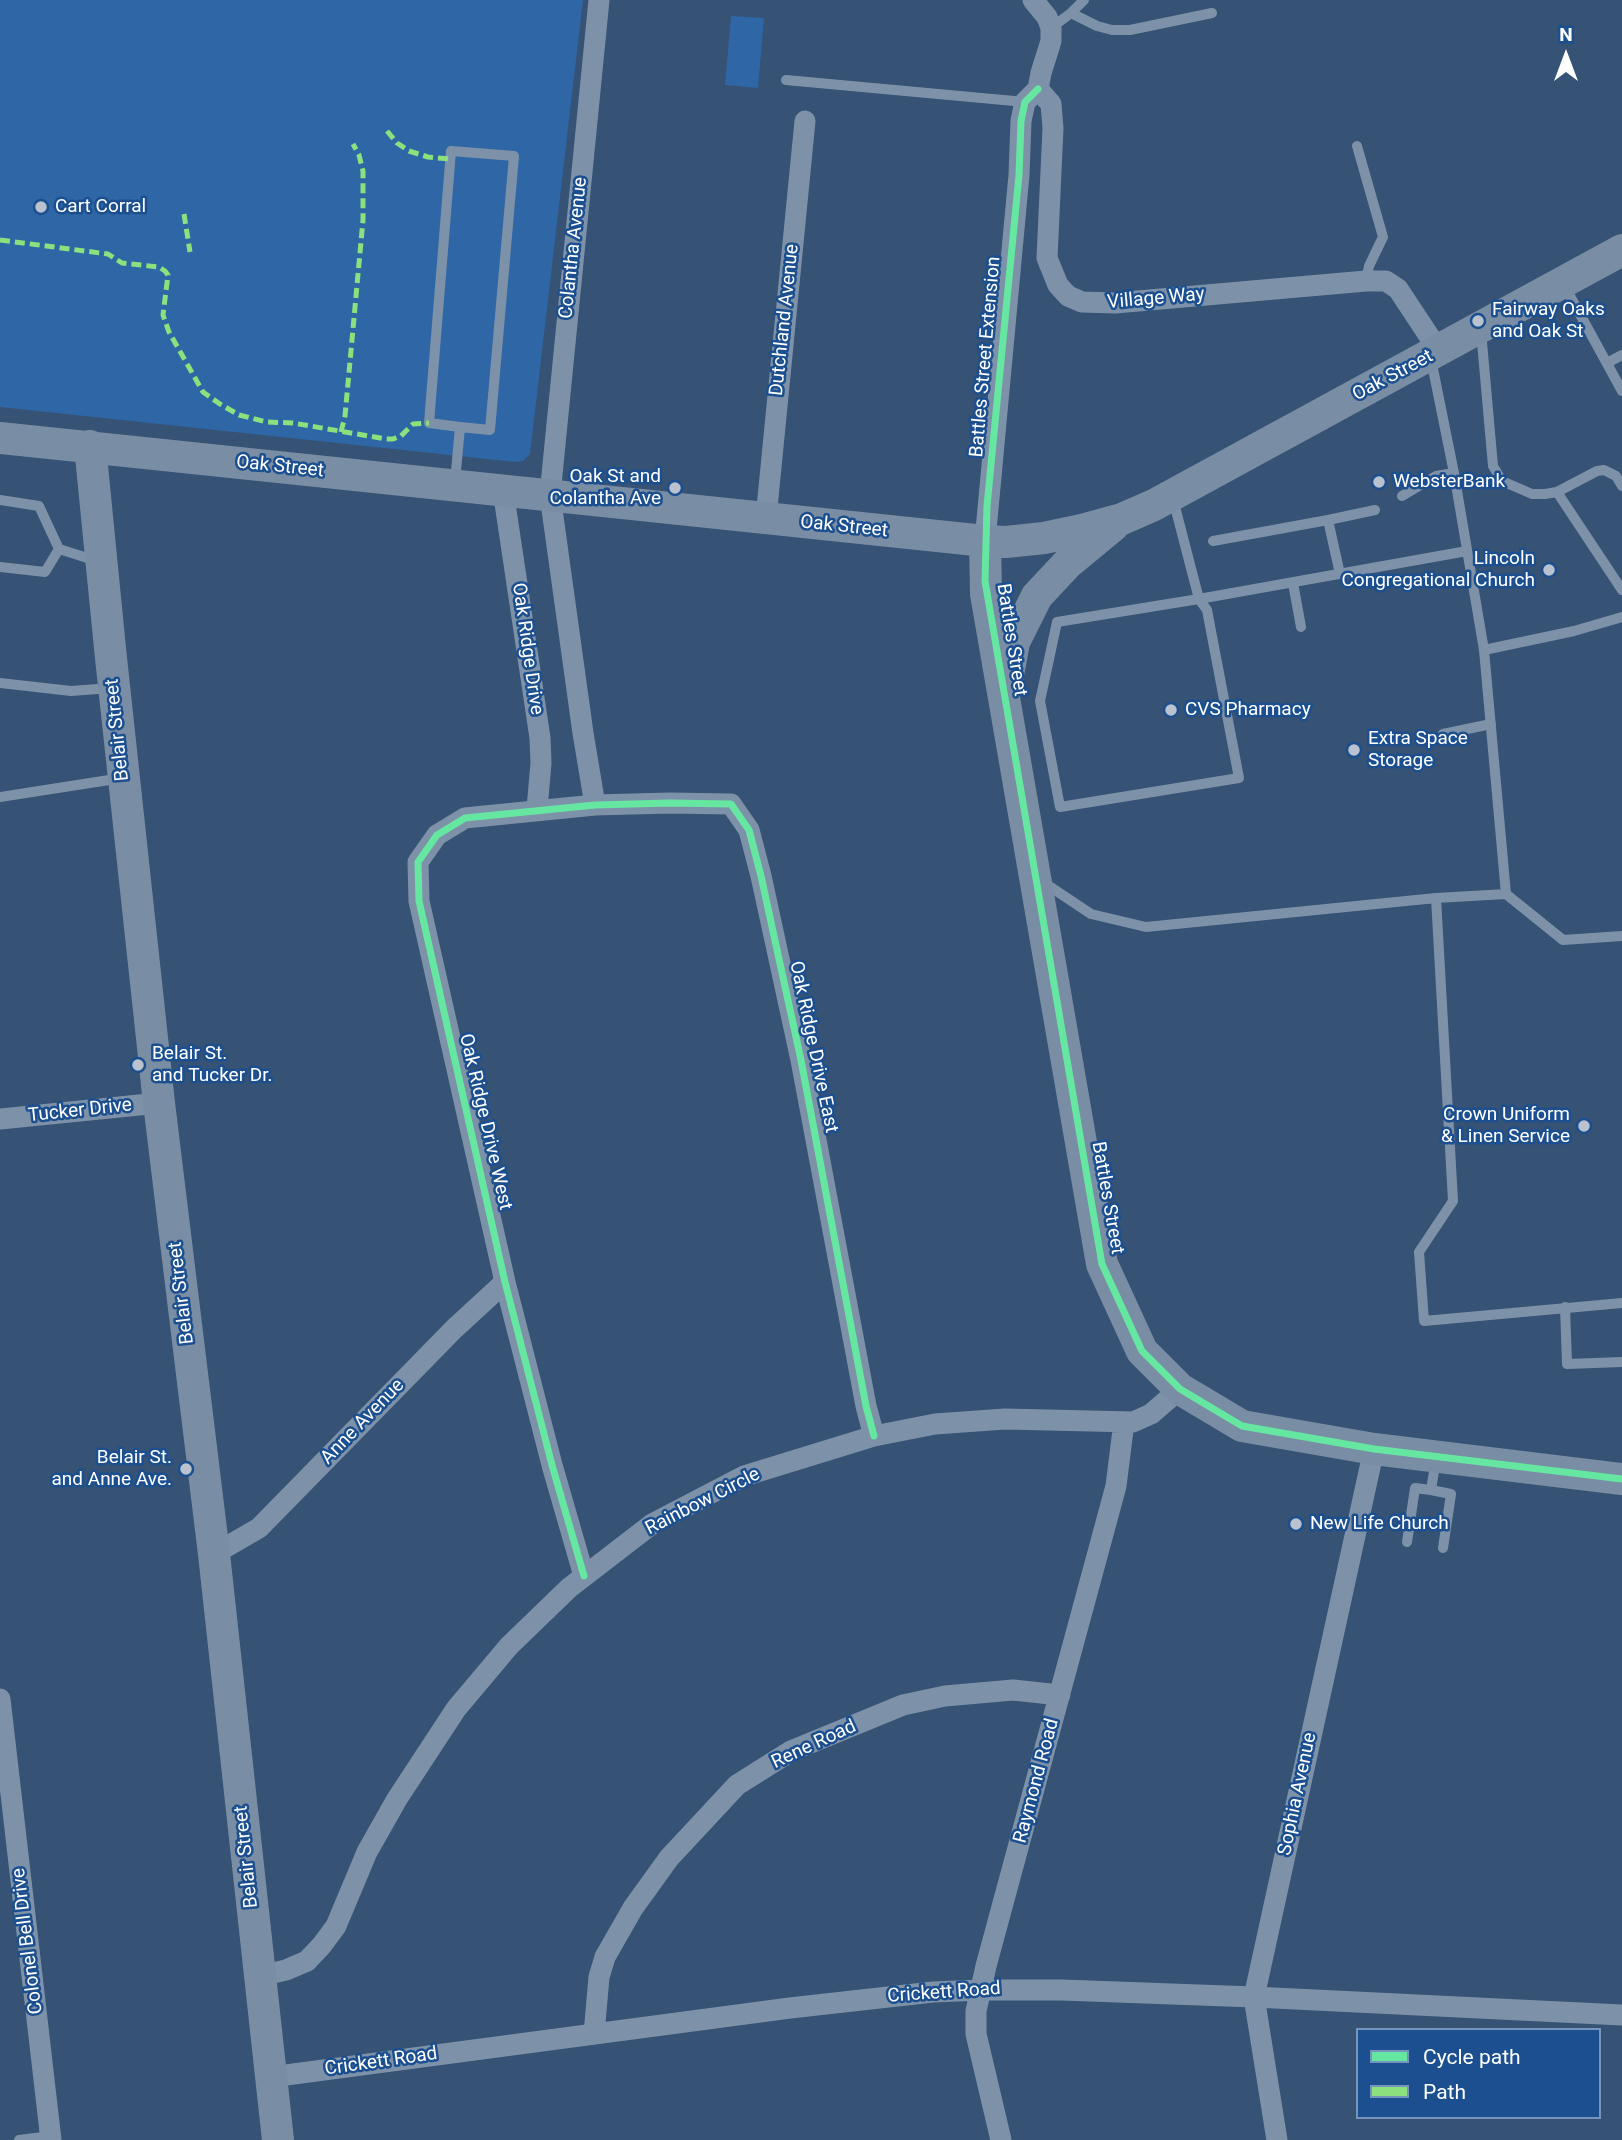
<!DOCTYPE html>
<html>
<head>
<meta charset="utf-8">
<style>
  body { margin:0 }
  #map { position:relative; width:1622px; height:2140px; overflow:hidden; background:#365274; font-family:Roboto,sans-serif }
  canvas { display:block }
  .legend { position:absolute; left:1356px; top:2028px; width:245px; height:91px; box-sizing:border-box; background:#1b4f8f; border:2px solid #7695bc; margin:0; padding:9px 12px; list-style:none; font-size:21px; color:#fff }
  .legend li { display:flex; align-items:center; gap:14px; height:35px }
  .legend b { width:35px; border:2px solid #7695bc }
  .north { position:absolute; left:1531px; top:21px; width:70px; height:70px; -webkit-text-stroke:5px #1b4f8f; paint-order:stroke; rotate:0deg; font-size:19px; font-weight:700; line-height:28px; text-align:center; color:#fff }
  .north::after { content:''; display:block; margin:auto; width:24px; height:32px; background:#fff; clip-path:polygon(50% 0,100% 100%,50% 72%,0 100%) }
</style>
</head>
<body>
<div id="map">
<canvas width="1622" height="2140"></canvas>
<ul class="legend">
<li><b style="height:9px;background:#66e7a1"></b>Cycle path</li>
<li><b style="height:9px;background:#8de07e"></b>Path</li>
</ul>
<div class="north">N</div>
</div>
<script>
const ctx = document.querySelector('canvas').getContext('2d');
ctx.lineJoin = 'round';
function fill(path, color) { ctx.fillStyle = color; ctx.fill(path, 'evenodd'); }
const poly = rows => new Path2D(rows.map(r => 'M' + r).join(''));
function trace(path, color, width, dash) { ctx.strokeStyle = color; ctx.lineWidth = width; ctx.lineCap = dash ? 'butt' : 'round'; ctx.setLineDash(dash || []); ctx.stroke(path); }
function drawText(font, color, halo, rows, align = 'center') {
  ctx.font = font + ' Roboto,sans-serif'; ctx.lineWidth = 5; ctx.setLineDash([]); ctx.textBaseline = 'middle'; ctx.strokeStyle = halo; ctx.fillStyle = color; for (const [text, x, y, turn = 0] of rows) {
    ctx.save(); ctx.translate(x, y); ctx.rotate((+turn || 0) * Math.PI / 180); ctx.textAlign = isNaN(turn) ? turn : align; if (halo) ctx.strokeText(text, 0, 0); ctx.fillText(text, 0, 0); ctx.restore();
  }
}
const green = poly([
  [0,0,583,0,530,454,523,461,515,462,0,407],
  [731,16,764,18,758,88,725,85]
]);
const lane = poly([
  [1071,13,1097,26,1112,30,1130,30,1212,13],
  [1051,28,1071,13,1084,0],
  [786,80,1025,102],
  [1357,146,1383,237,1369,266,1366,281],
  [1564,285,1622,391],
  [1481,331,1493,466,1502,481,1532,494,1545,494,1557,492,1597,471,1604,470,1616,476,1622,486],
  [1431,359,1454,473,1484,650,1506,894],
  [1607,363,1622,355],
  [455,482,460,427,490,430,514,156,451,151,429,423,460,427],
  [1557,492,1622,590],
  [1402,496,1436,476,1454,473],
  [1173,499,1199,599,1057,622,1040,701,1060,807,1239,778,1207,610,1199,599,1467,551],
  [0,500,39,506,59,549,97,561],
  [1328,520,1375,510],
  [1213,541,1328,520,1340,574],
  [0,567,45,572,59,549],
  [1293,583,1301,627],
  [1484,650,1574,631,1622,617],
  [0,683,71,691,111,688],
  [1443,734,1491,724],
  [0,797,122,778],
  [1043,882,1091,914,1146,927,1436,898,1506,894,1563,940,1622,936],
  [1436,898,1453,1201,1419,1252,1424,1321,1622,1303],
  [1565,1307,1567,1364,1622,1362],
  [1431,1490,1451,1494,1443,1548],
  [1407,1542,1415,1488,1431,1490,1436,1459],
  [19,2140,51,2136]
]);
const street = poly([
  [1033,0,1047,17,1051,28,1051,41,1041,73,1038,89,1051,104,1053,128,1047,258,1058,285,1068,296,1082,302,1115,303,1366,281,1386,281,1398,289,1439,351],
  [503,490,540,738,541,763,537,809],
  [766,518,805,121],
  [985,541,1019,175,1021,121,1025,102,1038,89],
  [595,805,583,733,550,495,599,0],
  [0,1119,159,1103],
  [214,1554,259,1528,454,1329,505,1282],
  [584,1576,552,1465,505,1282,419,901,418,862,437,835,465,818,595,805,670,803,731,804,749,830,761,876,801,1060,866,1406,874,1436],
  [0,1699,51,2140],
  [260,1976,286,1970,307,1961,322,1945,336,1926,367,1852,397,1799,456,1709,509,1646,569,1588,652,1524,744,1476,874,1436,935,1424,1005,1419,1133,1422,1151,1414,1180,1389],
  [594,2034,599,1977,605,1957,633,1908,669,1858,737,1785,791,1751,903,1705,945,1696,1013,1690,1060,1695],
  [271,2077,790,2008,933,1992,981,1990,1062,1990,1254,1997,1622,2015],
  [1001,2140,976,2034,976,2011,986,1966,1116,1486,1124,1422],
  [1277,2140,1254,1997,1374,1449]
]);
const secondary = poly([
  [0,438,985,541,1006,542,1044,538,1082,530,1122,519,1154,505,1622,250],
  [90,446,111,658,159,1103,214,1554,278,2140],
  [985,541,986,594,1102,1264,1142,1351,1180,1389,1242,1426,1374,1449,1622,1479],
  [1007,680,1014,642,1037,596,1067,564,1113,526]
]);
const quiet = poly([
  [387,131,397,143,409,151,428,157,450,159],
  [184,214,190,252],
  [0,240,108,254,122,263,159,267,165,271,168,275,163,315,169,332,203,392,220,404,239,415,267,422,293,423,386,439,393,439,401,436,413,424,429,423],
  [341,432,345,416,363,220,363,171,359,155,353,144]
]);
const cycleway = poly([
  [1038,89,1025,102,1021,121,1019,175,987,506,985,581,1102,1264,1142,1351,1180,1389,1242,1426,1374,1449,1622,1479],
  [584,1576,552,1465,505,1282,419,901,418,862,437,835,465,818,595,805,670,803,731,804,749,830,761,876,801,1060,866,1406,874,1436]
]);
const markers = [
  [41,207,7,"#b9c2ce"],
  [1478,321,7,"#b9c2ce"],
  [1379,482,7,"#b9c2ce"],
  [675,488,7,"#b9c2ce"],
  [1549,570,7,"#b9c2ce"],
  [1171,710,7,"#b9c2ce"],
  [1354,750,7,"#b9c2ce"],
  [138,1065,7,"#b9c2ce"],
  [1584,1126,7,"#b9c2ce"],
  [186,1469,7,"#b9c2ce"],
  [1296,1524,7,"#b9c2ce"]
];
const poiNames = [
  ["Cart Corral",55,207],
  ["Fairway Oaks",1492,310],
  ["and Oak St",1492,332],
  ["Oak St and",661,477,"right"],
  ["Colantha Ave",661,499,"right"],
  ["WebsterBank",1393,482],
  ["Lincoln",1535,559,"right"],
  ["Congregational Church",1535,581,"right"],
  ["CVS Pharmacy",1185,710],
  ["Extra Space",1368,739],
  ["Storage",1368,761],
  ["Belair St.",152,1054],
  ["and Tucker Dr.",152,1076],
  ["Crown Uniform",1570,1115,"right"],
  ["& Linen Service",1570,1137,"right"],
  ["Belair St.",172,1458,"right"],
  ["and Anne Ave.",172,1480,"right"],
  ["New Life Church",1310,1524]
];
const streetNames = [
  ["Colantha Avenue",574,248,-84],
  ["Village Way",1156,299,-5],
  ["Dutchland Avenue",785,320,-84],
  ["Battles Street Extension",986,357,-85],
  ["Oak Street",1393,376,-28],
  ["Oak Street",280,467,6],
  ["Oak Street",844,527,6],
  ["Battles Street",1011,640,81],
  ["Oak Ridge Drive",527,649,82],
  ["Belair Street",118,730,-96],
  ["Oak Ridge Drive East",813,1047,78],
  ["Tucker Drive",80,1111,-6],
  ["Oak Ridge Drive West",485,1122,77],
  ["Battles Street",1107,1198,80],
  ["Belair Street",182,1293,-97],
  ["Anne Avenue",363,1422,-46],
  ["Rainbow Circle",703,1502,-27],
  ["Rene Road",814,1745,-25],
  ["Raymond Road",1037,1781,-75],
  ["Sophia Avenue",1298,1794,-78],
  ["Belair Street",247,1857,-96],
  ["Colonel Bell Drive",28,1941,-97],
  ["Crickett Road",944,1993,-4],
  ["Crickett Road",381,2062,-8]
];
fill(green, '#2f66a5');
trace(lane, '#7d92a8', 10);
trace(street, '#7d92a8', 21);
trace(secondary, '#798da4', 32);
trace(quiet, '#8de07e', 5, [10, 5]);
trace(cycleway, '#66e7a1', 7);
for (const [x, y, r, color] of markers) { const dot = new Path2D(); dot.arc(x, y, r, 0, 2 * Math.PI); ctx.fillStyle = color; ctx.fill(dot); trace(dot, '#1b4f8f', 2.5); }
drawText('19px', '#fff', '#1b4f8f', poiNames, 'left');
drawText('19px', '#fff', '#1b4f8f', streetNames);
</script>
</body>
</html>
